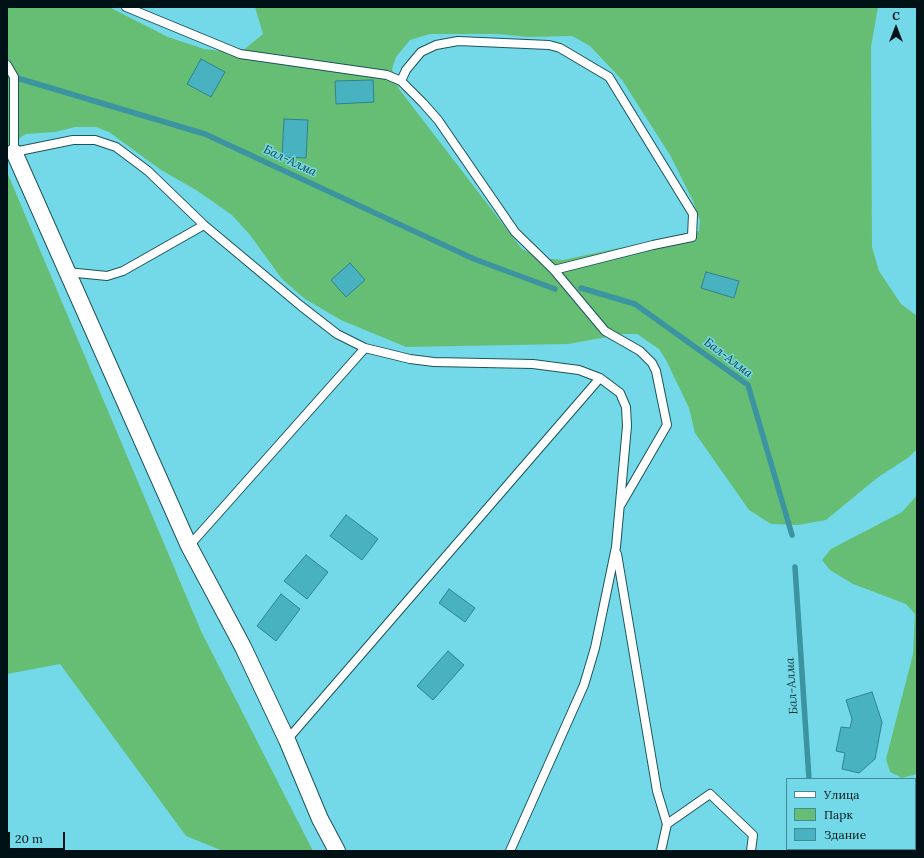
<!DOCTYPE html>
<html>
<head>
<meta charset="utf-8">
<style>
  body { margin:0 }
  #map { position:relative; width:924px; height:858px; overflow:hidden; background:#73d9e8; font-family:Lora,serif }
  canvas { display:block }
  .frame { position:absolute; inset:0; border:8px solid #001215; pointer-events:none }
  .legend { position:absolute; left:786px; top:778px; width:130px; height:72px; box-sizing:border-box; background:#73d9e8; border:1px solid #458994; margin:0; padding:5px 7px; list-style:none; font-size:12px; color:#001215 }
  .legend li { display:flex; align-items:center; gap:8px; height:20px }
  .legend b { width:20px; border:1px solid #458994 }
  .north { position:absolute; left:876px; top:8px; width:40px; height:40px; -webkit-text-stroke:3px #73d9e8; paint-order:stroke; rotate:0deg; font-size:11px; font-weight:700; line-height:16px; text-align:center; color:#001215 }
  .north::after { content:''; display:block; margin:auto; width:14px; height:18px; background:#001215; clip-path:polygon(50% 0,100% 100%,50% 72%,0 100%) }
  .scale { position:absolute; left:8px; top:832px; width:57px; height:18px; box-sizing:border-box; border:2px solid #001215; border-top:0; padding-left:5px; font-size:12px; line-height:14px; white-space:nowrap; color:#001215; -webkit-text-stroke:3px #73d9e8; paint-order:stroke }
</style>
</head>
<body>
<div id="map">
<canvas width="924" height="858"></canvas>
<div class="frame"></div>
<ul class="legend">
<li><b style="height:5px;background:#fff"></b>Улица</li>
<li><b style="height:11px;background:#66be75"></b>Парк</li>
<li><b style="height:11px;background:#48b2c0"></b>Здание</li>
</ul>
<div class="north">С</div>
<div class="scale">20 m</div>
</div>
<script>
const ctx = document.querySelector('canvas').getContext('2d');
ctx.lineJoin = 'round';
function fill(path, color) { ctx.fillStyle = color; ctx.fill(path, 'evenodd'); }
const poly = rows => new Path2D(rows.map(r => 'M' + r).join(''));
function trace(path, color, width, dash) { ctx.strokeStyle = color; ctx.lineWidth = width; ctx.lineCap = dash ? 'butt' : 'round'; ctx.setLineDash(dash || []); ctx.stroke(path); }
function drawText(font, color, halo, rows, align = 'center') {
  ctx.font = font + ' Lora,serif'; ctx.lineWidth = 3; ctx.setLineDash([]); ctx.textBaseline = 'middle'; ctx.strokeStyle = halo; ctx.fillStyle = color; for (const [text, x, y, turn = 0] of rows) {
    ctx.save(); ctx.translate(x, y); ctx.rotate((+turn || 0) * Math.PI / 180); ctx.textAlign = isNaN(turn) ? turn : align; if (halo) ctx.strokeText(text, 0, 0); ctx.fillText(text, 0, 0); ctx.restore();
  }
}
const green = poly([
  [7,7,109,7,168,37,204,49,240,53,263,34,255,7,878,7,871,47,872,247,879,271,901,304,917,316,917,449,909,457,877,478,826,520,798,525,771,524,749,510,695,433,689,408,666,360,659,349,637,334,624,334,568,344,406,347,341,320,305,299,282,279,250,235,232,215,196,190,161,170,109,132,96,127,75,127,55,132,26,134,21,137,7,153],
  [430,34,497,34,528,37,572,36,590,46,622,80,670,155,693,201,700,221,699,231,563,260,542,258,522,249,399,89,392,69,396,57,410,40],
  [7,172,201,631,313,851,223,851,186,836,60,664,7,674],
  [917,495,917,774,902,778,890,772,886,759,913,654,915,614,906,604,853,584,830,570,822,560,831,549,902,512]
]);
const stream = poly([
  [7,75,205,134,474,259,555,289],
  [581,288,635,304,748,385,792,535],
  [795,567,809,779],
  [849,851,850,849]
]);
const building = poly([
  [201,59,225,72,211,97,187,84,201,59],
  [373,80,374,102,336,104,335,81,373,80],
  [284,119,308,120,306,158,282,157,284,119],
  [350,263,365,280,346,297,331,280,350,263],
  [706,272,739,281,734,298,701,288,706,272],
  [346,515,378,539,362,560,330,536,346,515],
  [306,555,328,572,307,599,284,581,306,555],
  [449,589,475,608,465,622,439,603,449,589],
  [281,594,300,609,276,641,257,626,281,594],
  [448,651,464,665,433,700,417,686,448,651],
  [872,692,882,722,875,759,859,773,842,769,845,753,836,751,841,727,850,728,852,719,846,700,872,692]
]);
const service = poly([
  [126,7,240,54,387,75,401,81,423,103,438,120,515,232,554,270,605,331,640,351,652,363,656,371,667,425,620,506],
  [7,65,14,77,14,152,73,140,95,140,116,147,148,171,204,225,301,306,337,334,365,348,410,359,434,362,533,364,579,370,600,378,620,393,626,407,627,426,616,547,595,648,584,685,510,851],
  [401,81,406,70,421,52,436,45,458,41,549,45,560,48,609,77,693,214,692,237,653,245,554,270],
  [67,272,107,276,123,271,204,225],
  [189,546,365,348],
  [617,554,657,791,667,824],
  [287,740,600,378],
  [661,851,667,824,710,794,753,835,751,851]
]);
const minor = poly([
  [14,152,189,546,243,647,287,740,320,819,337,851]
]);
const waterNames = [
  ["Бал-Алма",290,161,25],
  ["Бал-Алма",728,358,37],
  ["Бал-Алма",792,686,-94]
];
fill(green, '#66be75');
trace(stream, '#3b94a0', 5.5);
fill(building, '#48b2c0');
trace(building, '#32828d', 1);
trace(service, '#1c545c', 10);
trace(minor, '#1c545c', 18);
trace(service, '#fff', 8);
trace(minor, '#fff', 16);
drawText('italic 12px', '#173337', '#73d9e8', waterNames);
</script>
</body>
</html>
